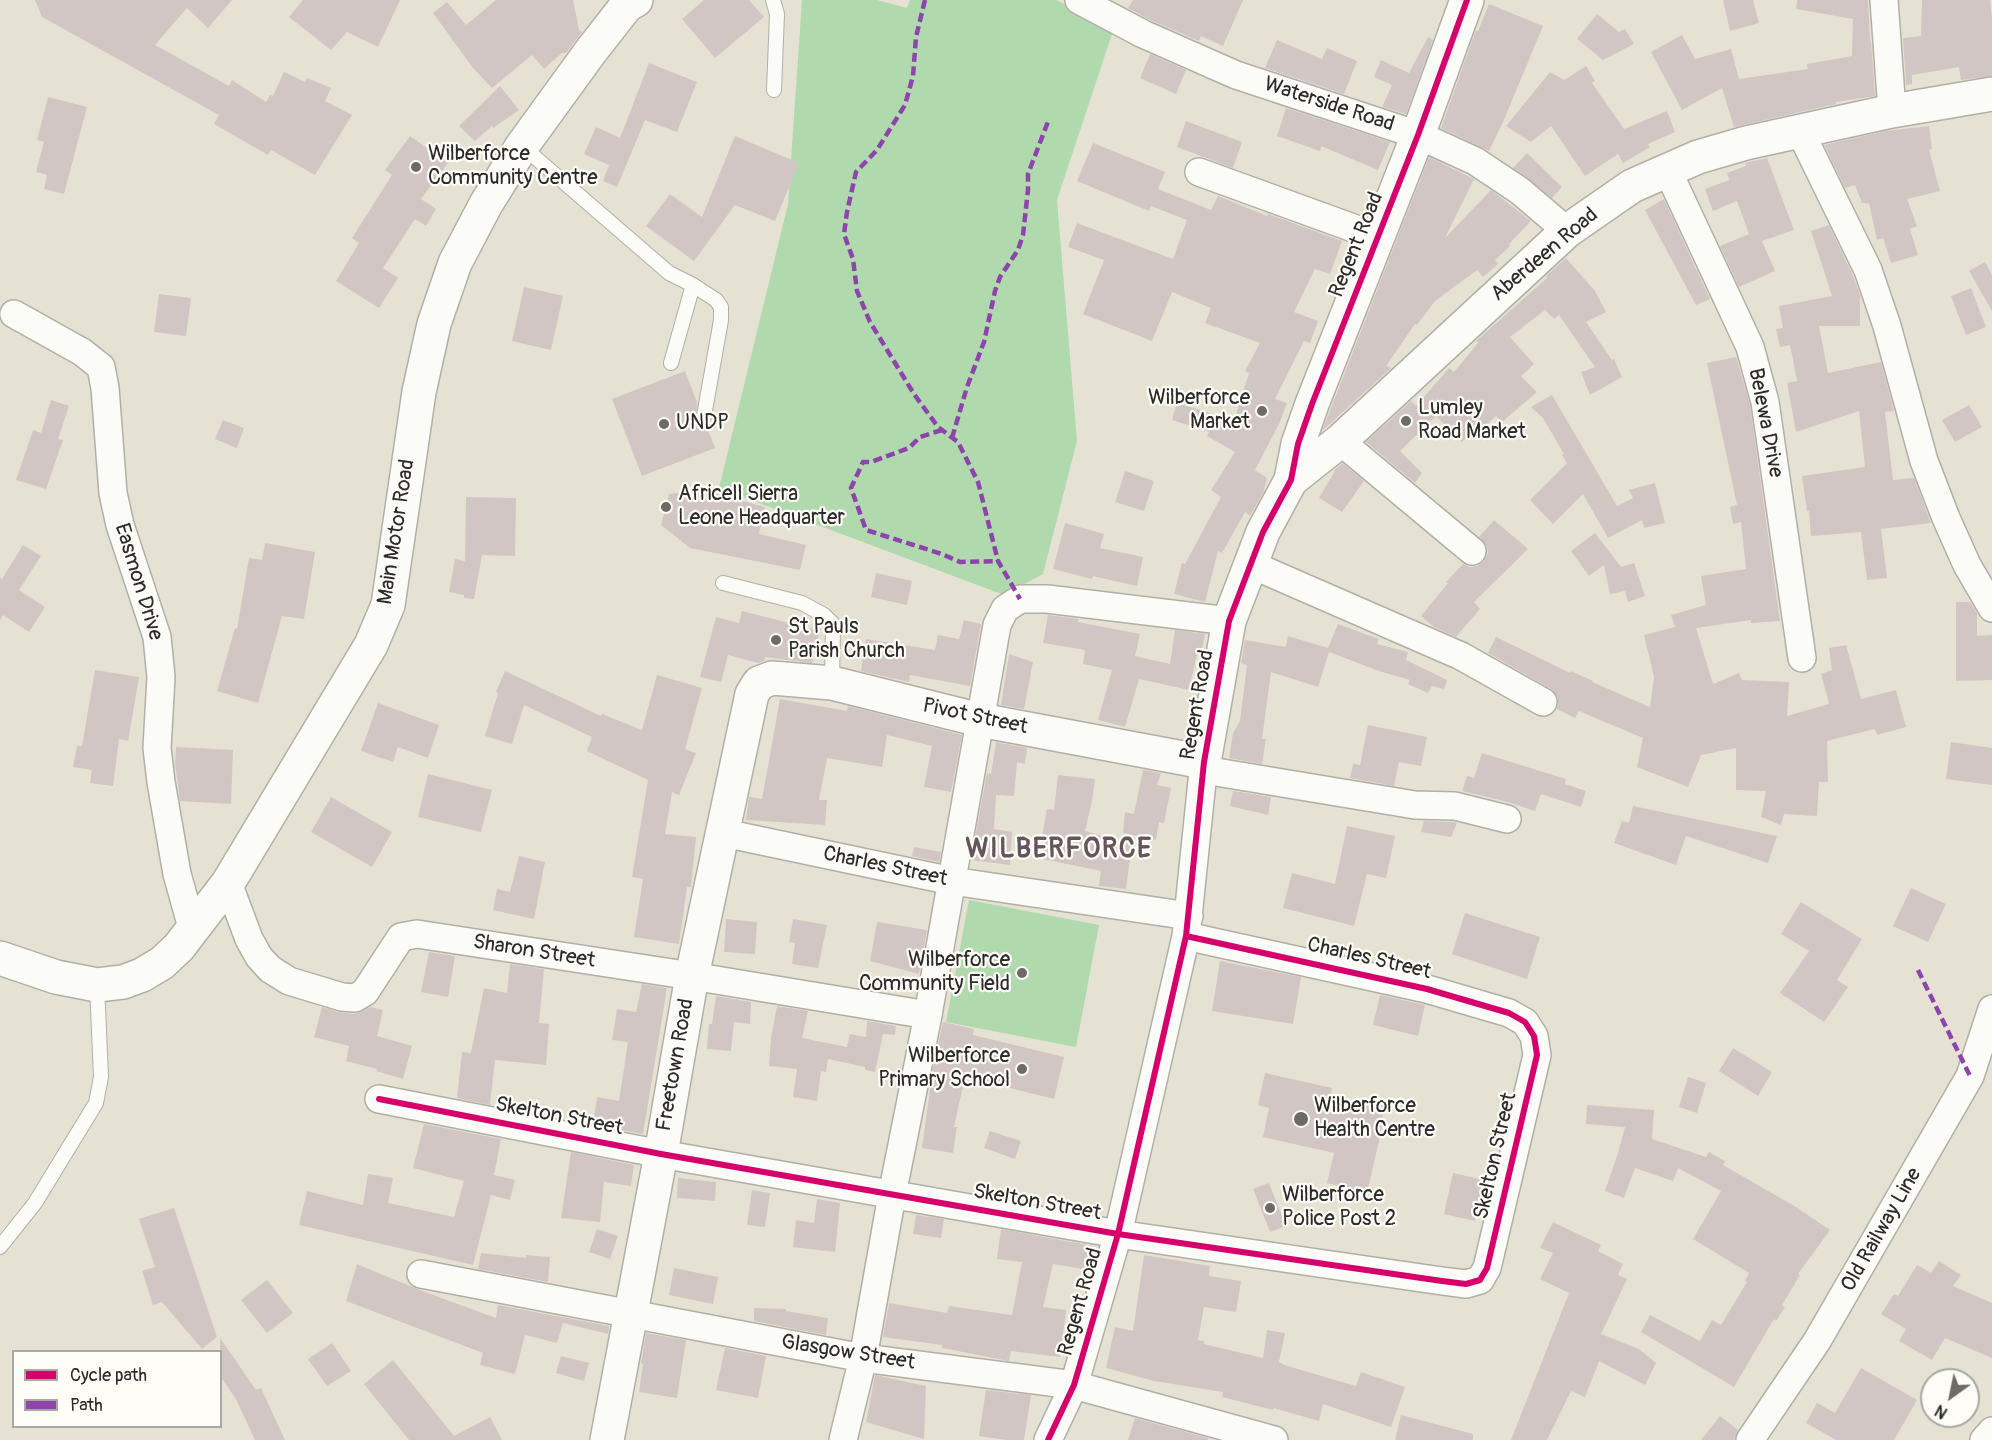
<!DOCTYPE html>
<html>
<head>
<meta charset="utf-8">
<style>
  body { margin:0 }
  #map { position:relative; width:1992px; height:1440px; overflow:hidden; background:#e6e2d3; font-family:Pangolin,sans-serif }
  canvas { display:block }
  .legend { position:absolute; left:12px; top:1350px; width:210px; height:78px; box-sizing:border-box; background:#fdfcf7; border:2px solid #a9a8a5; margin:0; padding:8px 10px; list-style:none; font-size:18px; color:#2b2b2b }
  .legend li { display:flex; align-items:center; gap:12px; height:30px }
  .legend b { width:30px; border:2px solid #a9a8a5 }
  .north { position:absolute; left:1920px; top:1368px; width:60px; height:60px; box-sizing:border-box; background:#fdfcf7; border:2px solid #a9a8a5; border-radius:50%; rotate:213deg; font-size:16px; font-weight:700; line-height:24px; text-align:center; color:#2b2b2b }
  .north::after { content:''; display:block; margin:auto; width:21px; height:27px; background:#6c6b66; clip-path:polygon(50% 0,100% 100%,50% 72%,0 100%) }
</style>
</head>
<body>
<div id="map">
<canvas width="1992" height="1440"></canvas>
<ul class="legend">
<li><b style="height:8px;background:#d6006c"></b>Cycle path</li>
<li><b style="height:8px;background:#8e44ad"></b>Path</li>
</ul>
<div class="north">N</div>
</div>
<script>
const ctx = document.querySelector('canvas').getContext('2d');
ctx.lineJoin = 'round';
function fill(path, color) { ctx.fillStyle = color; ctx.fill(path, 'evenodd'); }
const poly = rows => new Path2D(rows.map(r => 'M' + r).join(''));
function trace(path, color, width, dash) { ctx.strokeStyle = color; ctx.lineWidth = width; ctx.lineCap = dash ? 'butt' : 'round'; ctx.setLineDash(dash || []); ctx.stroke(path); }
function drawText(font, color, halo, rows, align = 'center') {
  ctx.font = font + ' Pangolin,sans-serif'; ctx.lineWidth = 4.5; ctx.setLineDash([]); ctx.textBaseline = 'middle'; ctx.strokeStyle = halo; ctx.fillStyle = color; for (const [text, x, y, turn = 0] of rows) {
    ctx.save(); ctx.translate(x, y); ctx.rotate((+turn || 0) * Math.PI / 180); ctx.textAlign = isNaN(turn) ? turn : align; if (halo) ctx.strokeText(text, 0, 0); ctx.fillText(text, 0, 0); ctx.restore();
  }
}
const green = poly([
  [802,0,877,0,907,8,910,0,1056,0,1114,28,1057,200,1077,441,1043,574,1004,595,719,488,788,204],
  [969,900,1099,925,1076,1047,946,1022]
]);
const building = poly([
  [35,0,232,0,208,28,187,8,155,45,229,86,232,80,266,102,270,95,273,96,284,72,305,82,307,78,331,88,325,101,352,115,315,175,271,150,268,155,214,124,219,115,42,17],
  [303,0,400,0,378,47,347,32,331,50,289,17],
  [496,0,573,0,579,30,582,32,566,53,562,53,544,69,532,55,492,88,473,68,433,13,447,2,466,25],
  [704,0,749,0,764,17,715,58,682,19],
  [1133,0,1243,0,1223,46,1201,36,1199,41,1150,20,1128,8],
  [1723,0,1753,0,1759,23,1730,31],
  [1797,0,1868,0,1870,41,1871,41,1875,96,1836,102,1836,104,1734,127,1722,88,1682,110,1651,52,1682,35,1695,59,1731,49,1739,79,1808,69,1807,64,1852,56,1853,19,1796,9],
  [1922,0,1990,0,1992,19,1992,76,1961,80,1959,67,1912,75,1912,84,1906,85,1903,38,1921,36],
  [1489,4,1543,26,1503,122,1489,151,1441,128,1476,30,1478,31],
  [1597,14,1619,32,1625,29,1634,44,1603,60,1577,39],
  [1428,37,1433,40,1406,114,1382,107,1392,85,1374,77,1381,60,1409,73],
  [1277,40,1322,59,1327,48,1357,61,1344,94,1265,68],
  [1150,54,1186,70,1176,94,1140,78],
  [649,63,697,82,677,132,645,120,617,187,603,181,609,165,584,154,596,127,620,138],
  [1586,66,1595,81,1592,83,1624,129,1667,111,1675,132,1648,144,1650,147,1623,163,1618,154,1585,176,1551,126,1531,142,1506,126,1550,72,1564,80],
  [500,86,519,110,493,128,492,126,475,141,459,126],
  [48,97,87,107,64,194,44,189,47,175,36,172,44,142,37,140],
  [1286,108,1390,142,1378,170,1321,146,1320,151,1277,136],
  [1186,121,1242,142,1233,168,1177,147],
  [1929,126,1932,149,1929,150,1940,191,1907,199,1917,226,1910,229,1918,255,1891,263,1883,238,1877,240,1869,203,1862,203,1855,185,1845,188,1824,145,1886,131],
  [410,136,448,163,421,199,436,209,426,226,415,219,383,268,398,278,379,308,336,281,359,243,352,238,392,175,385,170],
  [735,136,799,163,775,221,735,205,694,261,646,226,670,194,702,217],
  [1093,143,1165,172,1158,189,1211,210,1218,196,1267,216,1268,214,1342,241,1330,274,1315,269,1294,312,1318,321,1310,343,1304,341,1275,399,1287,403,1280,422,1255,470,1267,478,1263,493,1250,516,1245,512,1222,553,1218,551,1205,602,1174,594,1182,563,1185,564,1221,497,1211,490,1235,452,1207,436,1209,432,1172,420,1177,403,1216,415,1233,424,1249,373,1245,371,1260,343,1205,323,1211,308,1172,292,1152,341,1083,314,1104,260,1068,247,1077,223,1173,259,1187,220,1151,206,1149,211,1077,181],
  [1527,153,1562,187,1552,198,1513,168],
  [1429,157,1474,179,1445,238,1491,190,1531,221,1509,244,1510,246,1495,260,1498,264,1483,277,1477,270,1435,301,1417,325,1415,324,1386,366,1391,368,1389,370,1322,431],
  [1767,158,1794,230,1762,241,1775,271,1739,287,1720,246,1749,234,1737,201,1713,211,1705,189,1729,180,1727,173,1746,166,1745,163],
  [1664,199,1710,299,1696,305,1645,210],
  [1829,225,1853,276,1860,295,1860,326,1819,326,1828,373,1881,362,1894,411,1885,412,1893,480,1914,478,1931,523,1881,529,1887,578,1867,580,1861,532,1811,536,1809,511,1807,511,1802,476,1865,467,1859,411,1796,432,1787,383,1797,381,1790,345,1780,347,1776,329,1783,328,1779,306,1832,296,1811,231],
  [1566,258,1595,291,1606,312,1586,322,1612,360,1614,359,1622,377,1590,395,1581,372,1595,367,1559,315,1554,319,1545,310,1510,337,1534,364,1521,376,1537,392,1502,422,1496,416,1472,439,1468,435,1462,442,1436,416,1400,451,1422,473,1415,483,1366,442,1411,401,1416,406,1449,368,1454,372,1478,343,1476,341,1547,278,1546,276],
  [1985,262,1992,275,1992,311,1969,271],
  [524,287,563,296,551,350,512,341],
  [1971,288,1986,327,1966,335,1951,296],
  [159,294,191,298,186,336,154,332],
  [1736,357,1750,405,1780,621,1751,623,1751,620,1696,628,1713,684,1739,673,1742,680,1789,682,1787,716,1829,704,1821,674,1832,670,1829,648,1846,645,1861,699,1896,690,1906,727,1877,735,1875,729,1827,741,1828,782,1819,782,1817,816,1784,814,1781,825,1761,817,1766,791,1736,790,1736,748,1701,755,1688,787,1637,767,1643,738,1579,711,1575,718,1557,709,1558,698,1551,689,1488,653,1496,637,1570,673,1571,671,1593,681,1592,682,1650,707,1654,677,1644,635,1675,627,1671,615,1706,605,1701,576,1746,569,1741,522,1733,524,1730,507,1737,505,1707,363],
  [685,371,697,402,696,420,699,423,706,425,715,448,642,476,612,399],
  [1552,395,1617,506,1633,498,1629,490,1655,483,1665,523,1644,528,1642,520,1608,538,1583,494,1553,524,1530,500,1567,463,1562,455,1564,454,1543,418,1531,407],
  [51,400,69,406,58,439,63,440,46,489,16,480,33,430,41,433],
  [1969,405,1982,427,1955,442,1942,420],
  [223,420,244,428,237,448,215,439],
  [1342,463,1364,481,1342,512,1319,498,1335,471,1334,470],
  [1125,471,1154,481,1144,511,1115,502],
  [703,490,765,507,759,534,806,545,800,570,690,548,661,525,669,494],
  [466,497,516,498,515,556,482,555,474,599,464,598,464,595,449,592,455,559,465,561],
  [1494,520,1528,549,1474,602,1480,609,1456,637,1434,627,1421,616,1448,583,1446,582,1463,564,1470,567,1477,566,1484,561,1488,553,1487,546,1479,537],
  [1065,523,1104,534,1100,548,1143,557,1137,586,1093,576,1092,579,1053,569],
  [1595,533,1621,567,1634,563,1645,596,1628,602,1625,591,1610,594,1604,565,1589,576,1571,551],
  [265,543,315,552,304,619,282,616,258,703,217,691,235,628,237,629,249,558,262,560],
  [23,545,41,556,19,590,45,607,29,632,3,615,0,620,0,578,2,579],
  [876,573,912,581,907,605,871,597],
  [1956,602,1970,602,1977,613,1977,636,1992,635,1992,680,1956,681],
  [742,611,820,631,812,663,765,657,764,661,758,663,728,655,721,682,700,677,716,617,739,623],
  [1048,615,1079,619,1078,622,1140,634,1135,656,1170,664,1175,630,1205,634,1201,654,1197,654,1189,690,1139,679,1125,727,1098,720,1112,670,1083,664,1085,650,1043,643],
  [964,620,981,624,970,686,910,675,909,682,861,671,866,639,935,650,938,635,959,639],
  [1338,624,1379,639,1377,644,1408,652,1406,660,1447,680,1444,689,1432,686,1428,693,1408,684,1410,680,1379,671,1329,652,1318,687,1271,672,1262,739,1266,739,1262,764,1229,758,1233,733,1240,721,1247,665,1241,663,1245,640,1286,647,1288,636,1328,648],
  [1009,654,1033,662,1024,709,1001,705],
  [95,670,139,677,128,741,119,739,113,786,90,783,92,770,73,767,77,746,82,746],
  [505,671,601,716,602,714,642,730,657,675,702,688,685,749,696,753,679,795,672,792,665,834,696,837,691,887,687,887,679,944,634,937,643,879,632,877,648,780,587,751,592,737,524,705,512,744,485,736,498,693,496,692],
  [780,699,847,711,848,706,962,735,951,792,924,787,932,746,887,735,882,767,827,758,819,800,827,800,825,825,746,820,749,797,762,799],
  [378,703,439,725,428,758,398,747,393,762,361,751],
  [1368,725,1427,737,1421,766,1399,762,1394,786,1350,778,1353,764,1360,765],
  [996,742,1027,748,1025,764,1017,762,1014,796,996,795,994,829,1012,832,1010,865,971,860,987,773,991,774],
  [1951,742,1992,748,1992,785,1946,779],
  [176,747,233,750,231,804,180,801,175,764],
  [1482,753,1566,779,1565,784,1586,791,1581,807,1541,794,1535,811,1504,801,1462,791,1467,776,1474,778],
  [1143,770,1161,773,1157,785,1171,788,1164,823,1159,822,1156,840,1123,833,1125,812,1134,814],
  [428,774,492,790,481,832,418,817],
  [1058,775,1095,779,1092,801,1085,831,1132,844,1126,889,1099,886,1101,871,1038,858,1047,809,1054,810],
  [1233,791,1271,797,1268,815,1230,806],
  [331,797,392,832,372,867,311,832],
  [1633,806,1758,832,1777,836,1768,863,1686,836,1676,865,1614,843,1622,821,1629,823],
  [1424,821,1453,822,1457,823,1451,837,1421,832],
  [1347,826,1395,836,1386,878,1367,874,1354,926,1283,908,1292,873,1335,884],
  [914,847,941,852,939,862,912,856],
  [519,856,545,862,534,919,493,910,497,889,510,892],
  [1911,888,1946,904,1928,942,1893,926],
  [1801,902,1862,939,1837,980,1848,987,1824,1022,1780,993,1809,951,1781,934],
  [1465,913,1540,937,1527,979,1452,954],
  [726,919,757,922,755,954,724,952],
  [793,919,827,925,818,968,792,964,795,943,789,942],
  [877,922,927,930,919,974,870,961],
  [429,952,455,956,448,997,421,992],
  [1220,961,1301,977,1293,1024,1212,1011],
  [510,964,544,969,539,1023,549,1024,546,1065,495,1060,490,1105,457,1098,462,1052,471,1053,484,988,507,993],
  [642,984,667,988,643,1134,616,1129,617,1122,594,1118,597,1097,619,1101,628,1042,612,1040,617,1009,636,1012],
  [1380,995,1425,1005,1418,1036,1373,1025],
  [716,996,751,1002,750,1024,734,1022,731,1051,707,1049,709,1024,712,1024],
  [777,1006,808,1011,802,1038,847,1047,850,1034,866,1037,867,1021,896,1026,895,1035,883,1034,875,1072,865,1070,865,1067,828,1059,826,1072,821,1071,817,1101,793,1097,797,1069,769,1066,771,1038],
  [322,1007,338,1012,354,1014,370,1007,383,1010,377,1036,412,1046,403,1079,376,1071,377,1069,346,1061,349,1046,314,1037],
  [943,1022,974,1029,973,1035,1064,1057,1054,1099,965,1077,954,1127,957,1127,953,1153,922,1148,933,1068],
  [1733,1048,1772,1072,1758,1096,1719,1071],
  [1265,1073,1332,1088,1330,1099,1364,1107,1364,1102,1384,1105,1381,1132,1367,1193,1327,1183,1334,1153,1263,1137,1269,1108,1258,1105],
  [1688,1077,1706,1083,1697,1113,1679,1107],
  [1587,1105,1654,1110,1652,1139,1706,1157,1709,1152,1725,1161,1723,1165,1796,1207,1830,1230,1798,1274,1800,1275,1782,1305,1785,1307,1776,1321,1774,1319,1734,1387,1641,1332,1650,1315,1700,1341,1712,1320,1721,1325,1747,1282,1745,1281,1749,1273,1693,1239,1721,1191,1678,1168,1673,1181,1635,1168,1624,1198,1605,1191,1618,1153,1625,1127,1586,1124],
  [424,1124,501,1139,494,1175,515,1180,510,1200,491,1195,473,1265,299,1225,307,1191,363,1205,368,1174,393,1178,388,1203,454,1217,464,1181,413,1168],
  [990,1131,1021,1141,1015,1159,984,1148],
  [571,1152,634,1165,631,1186,604,1182,600,1222,561,1218],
  [1453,1173,1484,1180,1475,1221,1444,1214],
  [678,1178,716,1182,715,1201,677,1198],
  [1269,1183,1286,1226,1270,1232,1253,1189],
  [752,1190,770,1193,765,1227,747,1225],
  [817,1199,840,1203,835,1252,793,1247,796,1220,814,1223],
  [174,1208,217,1337,202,1349,162,1302,153,1305,142,1271,155,1267,139,1219],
  [916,1215,944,1219,941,1238,913,1234],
  [1553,1222,1601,1245,1598,1251,1623,1264,1618,1275,1627,1279,1601,1334,1639,1349,1656,1363,1645,1385,1599,1361,1585,1397,1571,1391,1547,1440,1511,1440,1569,1293,1540,1279,1553,1253,1540,1248],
  [597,1229,618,1236,610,1259,589,1252],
  [1001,1229,1093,1246,1089,1270,1053,1264,1043,1307,1066,1310,1060,1357,1011,1351,1009,1361,942,1348,942,1345,883,1337,889,1303,947,1313,949,1306,1012,1315,1022,1262,997,1259],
  [481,1253,526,1258,526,1255,550,1257,548,1282,478,1269],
  [1144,1255,1210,1266,1209,1276,1241,1281,1236,1312,1204,1307,1198,1340,1204,1341,1204,1344,1263,1358,1267,1330,1285,1333,1279,1362,1284,1365,1356,1386,1361,1372,1405,1387,1391,1427,1323,1404,1319,1421,1274,1408,1273,1410,1222,1397,1223,1392,1154,1381,1106,1368,1115,1327,1133,1331],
  [1939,1261,1961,1275,1953,1286,1992,1303,1992,1358,1945,1338,1932,1360,1899,1341,1906,1329,1881,1314,1894,1294,1898,1296,1917,1265,1931,1273],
  [357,1264,417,1289,496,1318,498,1305,609,1326,608,1334,563,1323,557,1343,525,1335,515,1374,480,1365,483,1353,346,1301],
  [674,1268,718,1277,713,1304,669,1295],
  [267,1280,293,1313,267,1333,241,1300],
  [754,1308,786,1309,786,1311,828,1318,826,1335,754,1321],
  [646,1333,686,1340,677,1398,639,1392,643,1364,641,1363],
  [220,1338,256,1390,261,1388,285,1440,255,1440,236,1399,220,1376],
  [332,1343,351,1371,327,1386,308,1359],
  [725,1348,766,1356,758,1398,716,1390],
  [561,1356,589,1363,584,1381,556,1373],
  [393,1360,454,1436,490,1417,502,1440,409,1440,364,1384],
  [1861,1368,1917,1400,1894,1440,1836,1440,1806,1423,1817,1403,1835,1413],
  [875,1375,926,1386,924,1439,866,1422],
  [986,1390,1031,1395,1024,1440,1006,1440,979,1436],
  [1401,1415,1473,1434,1473,1440,1395,1440],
  [1720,1416,1738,1430,1734,1440,1701,1440],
  [1135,1418,1208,1438,1208,1440,1128,1440]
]);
const lane = poly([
  [773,0,777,14,774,90],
  [522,146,669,273,693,285,716,300,721,307,721,320,704,416],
  [671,363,693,285],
  [723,583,802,603,824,615,833,624,832,683],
  [0,1247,35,1203,96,1103,101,1077,97,985]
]);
const street = poly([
  [1079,0,1143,34,1236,75,1418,135,1475,161,1520,191,1567,231],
  [1884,0,1892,111],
  [1800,131,1868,270,1887,326,1924,461,1946,518,1967,565,1992,608],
  [1667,169,1750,347,1765,402,1802,658],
  [1199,172,1378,237],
  [14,314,82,352,101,367,105,388,113,493,120,525,157,637,161,677,157,748,161,782,177,874,193,931],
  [1340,441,1472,551],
  [1250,564,1461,656,1543,702],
  [1204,770,1415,805,1455,806,1507,819],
  [724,833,952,881,1189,916],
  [228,883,249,939,259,957,270,969,289,981,342,997,355,998,365,992,401,937,417,934,692,976,928,1015],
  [379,1099,661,1154,1118,1234,1442,1281,1466,1284,1480,1280,1487,1268,1537,1055,1534,1036,1525,1022,1509,1013,1427,989,1186,936],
  [421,1274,863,1358,1074,1385,1274,1440],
  [843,1440,863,1358,892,1195,928,1015,997,625,1005,609,1020,599,1047,599,1229,621],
  [1048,1440,1074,1385,1118,1234,1186,936,1204,762],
  [1750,1440,1817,1341,1970,1076,1992,1009],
  [1984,1440,1992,1431]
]);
const secondary = poly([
  [1291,480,1340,441,1567,231,1632,186,1698,157,1746,143,1892,111,1992,94],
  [0,958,56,977,97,985,123,982,142,975,162,963,179,947,228,883,371,645,388,605,419,392,434,324,455,263,486,204,522,146,591,51,627,5,636,0],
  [607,1440,661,1154,692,976,752,694,759,683,772,678,832,683,980,720,1204,762,1229,621,1263,532,1291,480,1298,444,1312,404,1418,135,1467,0]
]);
const quiet = poly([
  [925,0,916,37,913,76,905,105,877,150,856,172,847,212,844,234,853,259,857,291,870,322,914,394,938,427,958,442,978,482,998,561,1020,599],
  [942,430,920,437,909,448,871,462,863,462,851,488,866,530,942,554,960,562,998,561],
  [952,438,967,387,984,342,995,291,1000,277,1018,250,1023,235,1028,190,1028,174,1049,119],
  [1918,970,1970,1076]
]);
const cycleway = poly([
  [379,1099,661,1154,1118,1234,1442,1281,1466,1284,1480,1280,1487,1268,1537,1055,1534,1036,1525,1022,1509,1013,1427,989,1186,936],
  [1048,1440,1074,1385,1118,1234,1186,936,1204,762,1229,621,1263,532,1291,480,1298,444,1312,404,1418,135,1467,0]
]);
const markers = [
  [416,167,6,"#6c6b66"],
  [1262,411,6,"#6c6b66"],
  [1406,421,6,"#6c6b66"],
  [664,424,6,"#6c6b66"],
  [666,507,6,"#6c6b66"],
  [776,640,6,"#6c6b66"],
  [1022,973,6,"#6c6b66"],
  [1022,1069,6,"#6c6b66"],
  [1301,1119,8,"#6c6b66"],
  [1270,1208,6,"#6c6b66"]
];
const streetNames = [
  ["Waterside Road",1329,105,18],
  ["Regent Road",1357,245,-68],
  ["Aberdeen Road",1545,255,-40],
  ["Belewa Drive",1765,423,79],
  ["Main Motor Road",397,532,-81],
  ["Easmon Drive",138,582,73],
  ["Regent Road",1198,705,-80],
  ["Pivot Street",975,717,12],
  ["Charles Street",885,867,12],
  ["Sharon Street",534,952,9],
  ["Charles Street",1369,959,13],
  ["Freetown Road",676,1065,-80],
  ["Skelton Street",559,1117,11],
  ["Skelton Street",1496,1156,-77],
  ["Skelton Street",1037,1203,10],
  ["Old Railway Line",1882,1230,-60],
  ["Regent Road",1081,1302,-74],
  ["Glasgow Street",848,1353,9]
];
const poiNames = [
  ["Wilberforce",428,155],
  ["Community Centre",428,179],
  ["Wilberforce",1250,399,"right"],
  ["Market",1250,423,"right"],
  ["Lumley",1418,409],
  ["Road Market",1418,433],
  ["UNDP",676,424],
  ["Africell Sierra",678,495],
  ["Leone Headquarter",678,519],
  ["St Pauls",788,628],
  ["Parish Church",788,652],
  ["Wilberforce",1010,961,"right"],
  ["Community Field",1010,985,"right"],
  ["Wilberforce",1010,1057,"right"],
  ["Primary School",1010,1081,"right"],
  ["Wilberforce",1314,1107],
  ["Health Centre",1314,1131],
  ["Wilberforce",1282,1196],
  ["Police Post 2",1282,1220]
];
const districtNames = [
  ["WILBERFORCE",1059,850]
];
fill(green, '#b1d9ae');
fill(building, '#d2c6c4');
trace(lane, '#b1afa6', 16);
trace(street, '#b1afa6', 30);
trace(secondary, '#b1afa6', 36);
trace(lane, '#fbfbf8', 14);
trace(street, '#fbfbf8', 27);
trace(secondary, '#fbfbf8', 33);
trace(quiet, '#8e44ad', 4.5, [9, 4.5]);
trace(cycleway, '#d6006c', 6);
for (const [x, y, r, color] of markers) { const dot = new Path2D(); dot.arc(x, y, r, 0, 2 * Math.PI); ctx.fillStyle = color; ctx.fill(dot); trace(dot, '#fdfcf7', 2); }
drawText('21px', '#2b2b2b', '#fdfcf7', streetNames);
drawText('21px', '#2b2b2b', '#fdfcf7', poiNames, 'left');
ctx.letterSpacing = '1.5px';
drawText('bold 27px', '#66545b', '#fdfcf7', districtNames);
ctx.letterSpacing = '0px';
</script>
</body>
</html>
